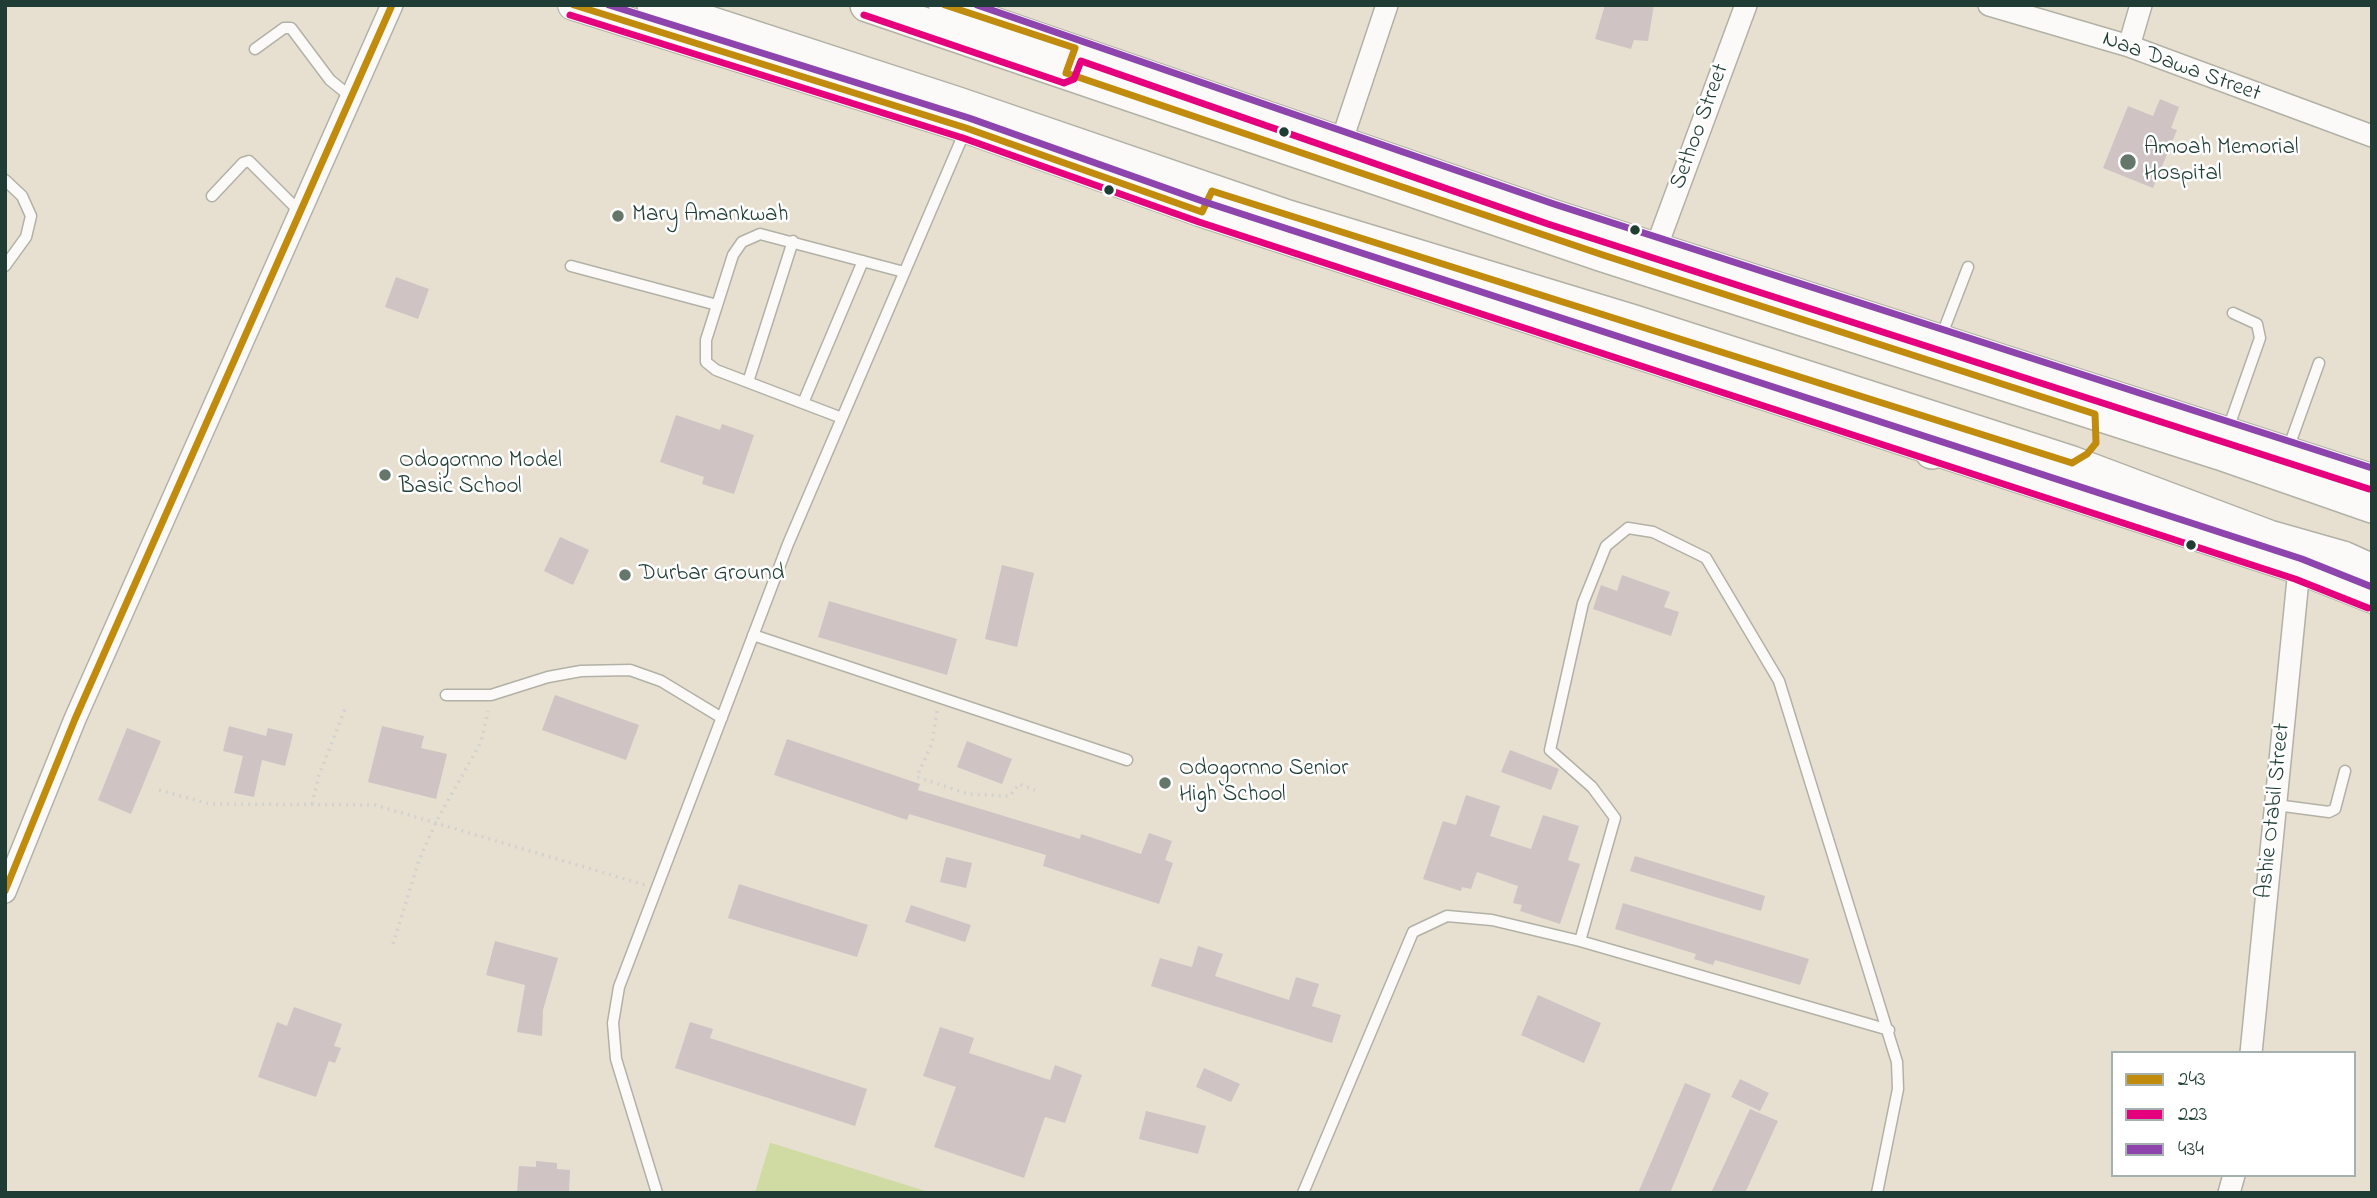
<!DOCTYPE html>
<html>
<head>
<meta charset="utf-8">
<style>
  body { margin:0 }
  #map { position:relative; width:2377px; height:1198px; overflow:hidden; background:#e7e0d0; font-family:"Indie Flower",sans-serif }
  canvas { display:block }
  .frame { position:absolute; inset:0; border:7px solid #1f3d34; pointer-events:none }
  .legend { position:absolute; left:2111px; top:1051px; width:245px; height:126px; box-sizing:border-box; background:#fff; border:2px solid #a5b1ae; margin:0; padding:9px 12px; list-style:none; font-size:21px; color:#1f3d34 }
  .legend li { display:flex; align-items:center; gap:14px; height:35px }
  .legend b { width:35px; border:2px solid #a5b1ae }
</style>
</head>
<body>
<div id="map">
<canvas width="2377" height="1198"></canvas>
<div class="frame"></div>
<ul class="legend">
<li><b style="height:9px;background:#c18c0d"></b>243</li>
<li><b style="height:9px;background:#e5007d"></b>223</li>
<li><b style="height:9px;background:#8e44ad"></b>434</li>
</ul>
</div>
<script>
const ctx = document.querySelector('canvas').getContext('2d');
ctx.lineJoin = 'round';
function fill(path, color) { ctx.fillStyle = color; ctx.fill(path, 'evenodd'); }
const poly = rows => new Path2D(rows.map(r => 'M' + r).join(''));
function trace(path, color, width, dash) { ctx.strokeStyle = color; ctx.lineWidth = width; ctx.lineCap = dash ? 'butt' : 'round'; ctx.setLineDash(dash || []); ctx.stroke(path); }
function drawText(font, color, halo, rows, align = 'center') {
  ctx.font = font + ' "Indie Flower",sans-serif'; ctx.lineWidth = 5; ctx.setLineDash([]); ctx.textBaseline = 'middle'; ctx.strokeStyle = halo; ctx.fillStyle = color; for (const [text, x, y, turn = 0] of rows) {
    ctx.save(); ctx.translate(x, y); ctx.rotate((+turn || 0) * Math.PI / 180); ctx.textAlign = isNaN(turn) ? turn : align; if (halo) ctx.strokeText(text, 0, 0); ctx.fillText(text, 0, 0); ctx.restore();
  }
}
const green = poly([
  [770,1143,771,1143,932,1193,755,1193]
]);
const building = poly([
  [1605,5,1654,5,1648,41,1634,40,1631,49,1595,39],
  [2160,99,2179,107,2171,128,2177,130,2153,188,2103,168,2128,106,2153,116],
  [396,277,429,289,418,319,385,307],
  [676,415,720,430,722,424,754,435,734,494,702,484,704,477,660,462],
  [560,537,589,550,573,585,544,571],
  [1002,565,1034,573,1017,647,985,639],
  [1622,575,1670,592,1664,607,1679,612,1671,636,1593,609,1601,585,1617,591],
  [829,601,957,639,947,675,818,637],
  [555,695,639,725,626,760,542,730],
  [229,726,266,736,268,728,293,734,285,766,262,760,254,797,234,793,243,756,223,751],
  [382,726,424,736,421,748,447,754,436,799,368,782],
  [127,728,161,741,131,814,98,800],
  [787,739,920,784,918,790,1080,839,1081,834,1141,854,1149,833,1172,841,1165,860,1173,863,1159,904,1043,866,1046,855,909,814,907,820,774,775],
  [967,741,1012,759,1002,784,957,767],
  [1510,750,1559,769,1551,790,1501,772],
  [1466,795,1500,806,1490,836,1531,849,1543,815,1579,826,1568,860,1580,864,1560,924,1520,911,1522,905,1513,903,1518,886,1477,872,1471,889,1462,887,1461,891,1423,879,1443,821,1456,825],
  [1635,856,1765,896,1761,911,1630,871],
  [946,857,972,863,966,888,940,882],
  [739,884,868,925,857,957,728,918],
  [1623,903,1809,959,1800,985,1715,960,1713,965,1694,959,1696,954,1615,929],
  [911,905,971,925,965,942,905,922],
  [495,941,558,958,543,1010,542,1036,517,1032,525,985,486,975],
  [1198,946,1223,954,1215,976,1289,1000,1296,977,1319,984,1312,1006,1341,1015,1332,1043,1151,986,1160,958,1192,967],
  [1538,995,1601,1023,1584,1063,1521,1035],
  [294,1007,342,1024,334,1046,341,1048,335,1063,329,1061,316,1097,258,1077,277,1022,287,1026],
  [690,1022,713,1029,710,1038,867,1089,855,1126,675,1068],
  [940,1027,974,1038,969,1053,1050,1080,1055,1065,1082,1075,1065,1123,1045,1117,1024,1178,934,1147,956,1087,923,1076],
  [1204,1068,1240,1084,1231,1102,1196,1087],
  [1740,1079,1769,1093,1760,1111,1731,1097],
  [1685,1083,1711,1094,1670,1193,1638,1193],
  [1750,1109,1778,1121,1745,1193,1711,1193],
  [1146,1111,1206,1126,1198,1154,1139,1139],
  [536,1161,557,1163,557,1169,570,1170,569,1193,517,1193,519,1166,536,1167]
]);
const path = poly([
  [937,711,932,743,917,777,968,794,1010,796,1019,784,1035,790],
  [159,790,210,804,375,805,645,885],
  [312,804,319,775,345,709],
  [393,944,419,860,437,820,481,742,488,711]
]);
const lane = poly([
  [255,49,284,28,291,28,330,80,351,97],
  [5,180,22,196,31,216,26,237,5,266],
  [212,196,243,163,249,161,301,213],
  [571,266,717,305],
  [1941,337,1968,267],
  [748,382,793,241],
  [803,403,863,261],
  [842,418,716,370,706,362,706,340,733,255,742,242,760,234,904,272],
  [2228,429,2260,338,2257,324,2233,313],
  [2288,449,2319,363],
  [753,635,1127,760],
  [446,695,491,695,548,677,581,671,630,670,661,681,722,718],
  [2276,805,2329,812,2335,809,2345,771],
  [1580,941,1615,818,1592,787,1550,750,1583,603,1606,546,1628,528,1653,532,1706,558,1779,681,1897,1062,1898,1089,1877,1193],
  [657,1193,616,1059,613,1023,619,987,788,544,965,131],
  [1303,1193,1413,932,1447,916,1492,920,1580,941,1889,1030]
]);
const street = poly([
  [1989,5,2129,46,2372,136],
  [2129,46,2141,5],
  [1342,140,1387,5],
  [1656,248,1746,5],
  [5,892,75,719,392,5],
  [2251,1053,2299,569],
  [2229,1193,2234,1175]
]);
const secondary = poly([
  [573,5,966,128,1202,212,2299,569,2372,598],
  [944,5,1551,214,2372,479]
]);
const primary = poly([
  [654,5,958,104,1288,217,1631,321,2072,463,2269,537,2343,558,2372,571],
  [867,5,1603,255,2220,453,2372,506],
  [1932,452,1943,424]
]);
const bus1 = poly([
  [574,5,966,128,1202,212,1212,191,2072,463,2087,454,2096,443,2095,414,1603,255,1066,73,1075,48,945,5],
  [5,891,75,719,392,5]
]);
const bus2 = poly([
  [570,15,963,138,1199,222,2295,579,2368,608],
  [864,15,1064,83,1074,79,1081,61,1548,224,2369,489]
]);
const bus3 = poly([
  [609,5,969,118,1205,202,2302,559,2372,587],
  [977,5,1554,204,2372,468]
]);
const markers = [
  [1284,132,6,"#1f3d34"],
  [2128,162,9,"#65766b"],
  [1109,190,6,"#1f3d34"],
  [618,216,7,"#65766b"],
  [1635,230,6,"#1f3d34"],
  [385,475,7,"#65766b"],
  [2191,545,6,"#1f3d34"],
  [625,575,7,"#65766b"],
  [1165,783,7,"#65766b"]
];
const streetNames = [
  ["Naa Dawa Street",2181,68,20],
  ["Sethoo Street",1701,127,-70],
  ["Ashie Otabil Street",2275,811,-84]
];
const poiNames = [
  ["Amoah Memorial",2144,149],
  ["Hospital",2144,175],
  ["Mary Amankwah",632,216],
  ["Odogornno Model",399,462],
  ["Basic School",399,488],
  ["Durbar Ground",639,575],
  ["Odogornno Senior",1179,770],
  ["High School",1179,796]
];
fill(green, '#cfdba2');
fill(building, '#cfc3c4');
trace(lane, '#b2b1a6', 13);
trace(street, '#b2b1a6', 24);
trace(secondary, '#b2b1a6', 32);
trace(primary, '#b2b1a6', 36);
trace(path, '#d3d2ce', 3.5, [2, 5]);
trace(lane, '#fbfaf8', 10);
trace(street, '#fbfaf8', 21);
trace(secondary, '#fbfaf8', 30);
trace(primary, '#fbfaf8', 33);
trace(bus1, '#c18c0d', 7);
trace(bus2, '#e5007d', 7);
trace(bus3, '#8e44ad', 7);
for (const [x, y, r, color] of markers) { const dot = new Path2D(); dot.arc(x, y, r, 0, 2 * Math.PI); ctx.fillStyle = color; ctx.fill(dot); trace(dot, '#fff', 2.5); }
drawText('23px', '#1f3d34', '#fff', streetNames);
drawText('23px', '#1f3d34', '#fff', poiNames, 'left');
</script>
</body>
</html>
